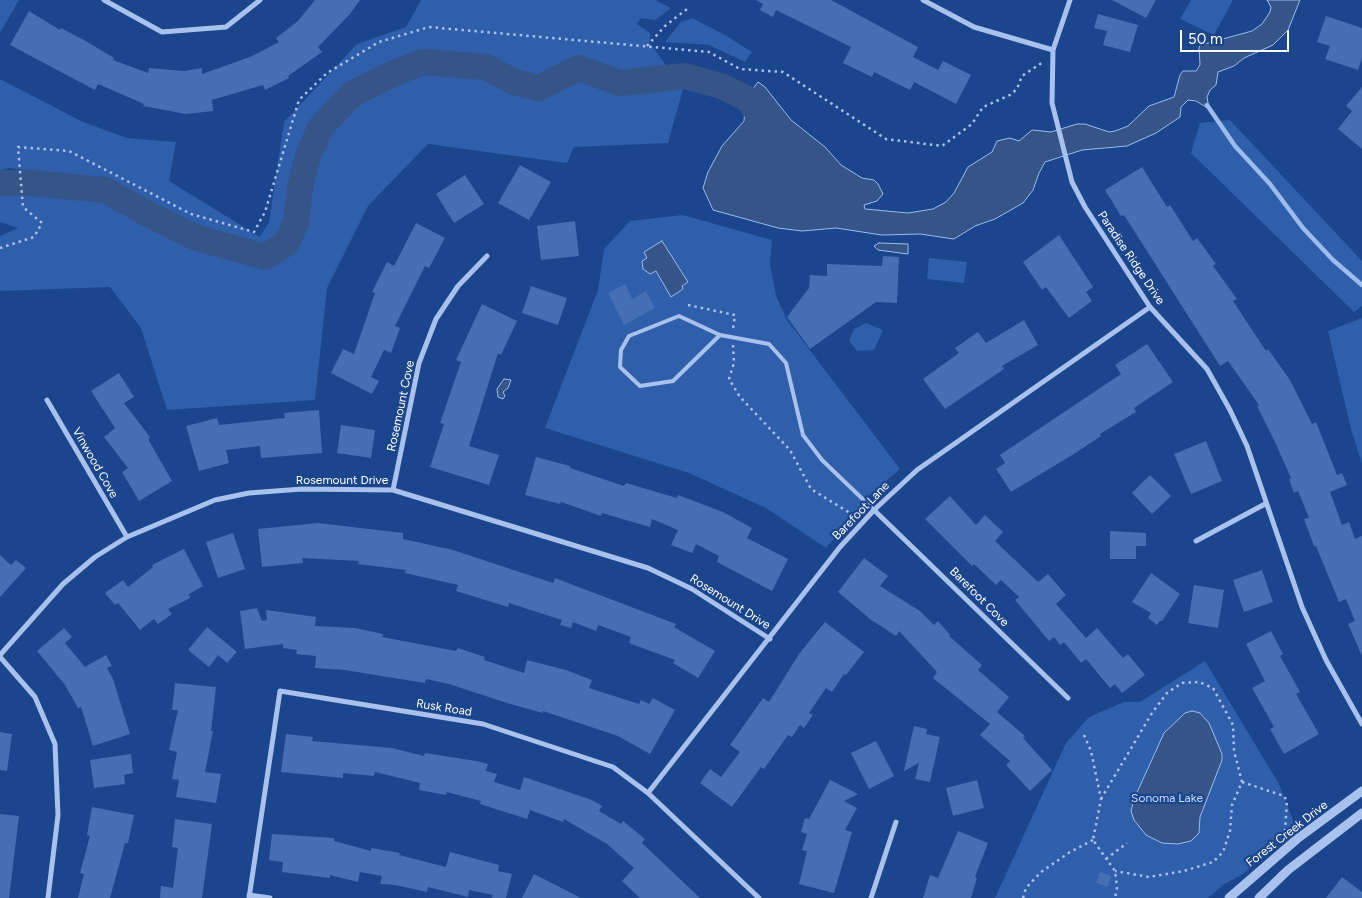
<!DOCTYPE html>
<html>
<head>
<meta charset="utf-8">
<style>
  body { margin:0 }
  #map { position:relative; width:1362px; height:898px; overflow:hidden; background:#1b458c; font-family:Figtree,sans-serif }
  canvas { display:block }
  .scale { position:absolute; left:1180px; top:30px; width:109px; height:22px; box-sizing:border-box; border:2px solid #fff; border-top:0; padding-left:6px; font-size:15px; line-height:18px; white-space:nowrap; color:#fff; -webkit-text-stroke:4px #1b458c; paint-order:stroke }
</style>
</head>
<body>
<div id="map">
<canvas width="1362" height="898"></canvas>
<div class="scale">50 m</div>
</div>
<script>
const ctx = document.querySelector('canvas').getContext('2d');
ctx.lineJoin = 'round';
function fill(path, color) { ctx.fillStyle = color; ctx.fill(path, 'evenodd'); }
const poly = rows => new Path2D(rows.map(r => 'M' + r).join(''));
function trace(path, color, width, dash) { ctx.strokeStyle = color; ctx.lineWidth = width; ctx.lineCap = dash ? 'butt' : 'round'; ctx.setLineDash(dash || []); ctx.stroke(path); }
function drawText(font, color, halo, rows, align = 'center') {
  ctx.font = font + ' Figtree,sans-serif'; ctx.lineWidth = 4.5; ctx.setLineDash([]); ctx.textBaseline = 'middle'; ctx.strokeStyle = halo; ctx.fillStyle = color; for (const [text, x, y, turn = 0] of rows) {
    ctx.save(); ctx.translate(x, y); ctx.rotate((+turn || 0) * Math.PI / 180); ctx.textAlign = isNaN(turn) ? turn : align; if (halo) ctx.strokeText(text, 0, 0); ctx.fillText(text, 0, 0); ctx.restore();
  }
}
const green = poly([
  [0,0,19,0,0,33],
  [421,0,655,0,671,8,655,20,641,18,637,24,650,33,650,43,683,89,668,143,574,147,567,163,428,144,368,206,327,288,315,400,167,410,141,328,110,287,0,291,0,236,18,228,0,222,0,173,32,171,9,168,0,171,0,79,83,122,127,138,176,142,169,181,260,237,269,222,284,122,357,44,406,27],
  [1191,0,1233,0,1214,35,1180,19],
  [692,18,725,35,752,52,745,62,709,45,665,42,681,22],
  [1230,120,1362,261,1362,306,1354,312,1191,153,1200,123],
  [683,215,772,240,770,263,776,296,787,320,900,469,871,494,826,548,766,508,689,473,545,428,598,290,604,249,630,221],
  [929,258,967,262,964,283,927,279],
  [1362,318,1362,464,1351,429,1328,331],
  [866,323,883,330,874,350,857,351,849,341,854,329],
  [1205,661,1279,784,1296,828,1243,874,1223,885,1208,898,995,898,1066,743,1089,717,1124,702,1140,702]
]);
const water = poly([
  [1267,0,1300,0,1288,30,1273,45,1244,58,1234,66,1218,72,1216,85,1210,90,1207,97,1209,109,1196,101,1188,100,1181,107,1180,117,1156,133,1127,146,1082,150,1045,162,1039,173,1033,190,1023,203,995,219,975,226,954,239,920,234,882,235,836,228,802,231,778,228,713,210,703,188,708,172,722,146,744,121,746,98,758,82,765,87,791,120,825,147,841,165,862,178,874,180,878,184,883,194,877,201,864,205,865,209,908,213,933,209,946,202,954,193,968,167,992,152,997,141,1010,138,1019,141,1032,130,1051,132,1077,124,1085,124,1109,132,1115,131,1128,126,1149,106,1174,97,1180,75,1183,71,1196,71,1200,65,1199,47,1201,45,1252,31,1262,24,1270,12,1271,7,1267,0],
  [662,241,688,282,682,286,683,289,671,297,656,271,650,274,643,269,642,261,647,258,644,252,662,241],
  [879,243,908,244,908,254,878,250,874,246,879,243],
  [504,379,511,380,508,388,503,392,505,396,503,399,498,397,497,389,504,379],
  [1192,711,1200,713,1209,723,1222,754,1222,760,1200,817,1199,833,1191,841,1178,844,1162,843,1146,835,1134,820,1131,811,1134,799,1164,733,1185,713,1192,711]
]);
const stream = poly([
  [1207,105,1235,146,1270,184,1303,228,1333,260,1362,285]
]);
const river = poly([
  [0,183,31,183,105,190,148,214,197,238,265,257,287,243,296,222,300,188,308,156,320,128,352,94,394,73,423,62,486,67,514,82,539,88,578,68,620,83,684,76,721,86,746,98,768,125]
]);
const building = poly([
  [315,0,360,0,350,14,318,47,322,52,288,76,289,78,265,90,263,85,212,100,213,111,186,114,143,106,144,104,98,84,95,90,10,45,29,11,60,30,61,28,84,40,114,58,113,60,148,73,149,68,184,71,202,68,202,74,250,57,279,42,276,38,298,21],
  [756,0,831,0,918,47,913,57,938,70,943,61,971,75,956,104,914,82,910,90,874,72,872,77,843,63,851,47,776,10,773,17,760,10,763,4],
  [1112,0,1156,0,1146,18],
  [1098,14,1138,25,1130,52,1103,45,1107,31,1094,28],
  [1326,16,1362,28,1362,58,1358,70,1325,59,1330,46,1317,42],
  [1362,87,1362,149,1338,129,1352,111,1346,106],
  [520,165,551,182,529,220,498,203],
  [1142,167,1167,207,1170,205,1193,241,1197,238,1216,264,1213,266,1237,299,1233,301,1266,351,1268,349,1290,380,1312,424,1316,422,1337,475,1342,473,1347,485,1330,492,1342,525,1349,522,1355,539,1362,536,1362,656,1348,624,1355,621,1346,599,1339,602,1316,546,1314,546,1304,519,1309,518,1298,491,1294,493,1289,479,1291,478,1274,440,1257,406,1259,405,1228,361,1220,366,1124,215,1121,216,1105,190],
  [465,175,484,204,454,223,436,194],
  [575,221,579,256,541,260,537,226],
  [416,223,445,238,429,268,425,266,395,326,400,328,391,353,384,350,371,377,379,381,372,394,331,373,343,349,354,354,375,293,372,292,387,262,394,266],
  [1059,235,1093,287,1086,292,1092,301,1069,318,1046,287,1042,290,1023,262],
  [883,256,899,257,897,303,876,302,810,349,787,317,809,288,810,275,827,276,827,264,882,266],
  [625,284,632,299,646,291,655,308,624,325,608,293],
  [531,286,567,298,558,325,522,313],
  [482,304,517,321,501,355,498,353,469,446,499,455,489,485,430,467,444,424,440,423,461,362,456,360],
  [1024,320,1038,345,1002,366,1004,369,945,409,923,379,959,353,955,348,978,332,986,343],
  [1147,344,1173,382,1134,408,1136,412,1100,434,1101,436,1077,452,1011,492,996,469,1005,463,1000,455,1121,374,1115,365],
  [119,373,134,397,124,403,150,437,148,439,172,481,139,501,122,472,128,468,104,437,115,428,91,391],
  [319,410,322,453,261,458,260,446,226,450,229,463,199,471,186,426,217,418,219,425,285,418,284,413],
  [341,425,375,430,371,458,337,453],
  [1206,441,1222,481,1191,494,1174,454],
  [536,457,570,466,570,468,624,486,626,483,677,498,678,495,723,512,752,528,747,538,788,559,772,591,717,562,719,556,696,544,692,553,671,545,678,530,652,519,650,527,602,513,601,516,561,502,560,504,525,495],
  [1150,475,1171,496,1152,514,1132,493],
  [950,496,976,525,985,515,1003,532,995,541,1038,582,1048,574,1066,595,1056,604,1086,638,1097,628,1123,658,1128,654,1145,675,1122,693,1115,684,1110,688,1086,659,1081,663,1064,642,1060,645,1054,637,1049,641,1015,600,1019,597,1001,580,996,585,974,564,972,566,925,519],
  [318,523,403,533,403,539,453,550,553,583,555,578,676,624,674,627,715,651,698,678,673,663,675,660,629,643,631,637,598,625,596,631,573,622,571,628,560,625,562,620,509,603,508,607,456,591,458,585,405,573,406,570,358,564,359,561,302,558,303,563,262,567,258,529],
  [1110,531,1146,533,1146,546,1136,546,1136,559,1110,559],
  [233,533,245,569,218,578,206,542],
  [184,549,203,586,189,594,190,598,168,609,172,614,158,624,154,619,140,630,118,603,115,605,105,593,123,580,128,587,153,567,152,565],
  [0,555,11,565,16,560,26,568,0,597],
  [864,558,888,576,880,586,920,611,934,625,938,621,950,635,949,636,982,665,978,670,1009,697,997,712,1025,736,1023,738,1052,770,1030,791,1006,765,1010,761,980,735,990,724,933,678,937,672,899,631,896,636,870,619,838,592],
  [1262,570,1273,602,1244,612,1233,580],
  [1151,573,1180,594,1162,621,1160,621,1157,625,1148,618,1151,613,1132,602],
  [1194,585,1224,590,1218,628,1188,623],
  [257,608,262,621,267,620,266,610,316,617,315,626,355,628,383,634,382,637,456,651,458,648,485,657,484,660,524,673,527,660,566,670,592,680,589,688,639,704,641,700,649,704,653,698,675,710,650,754,618,736,543,711,543,713,507,703,449,684,426,679,425,683,345,670,315,668,316,656,296,654,297,650,283,648,283,644,245,649,240,611],
  [825,622,864,652,846,675,844,674,832,692,826,688,809,713,813,715,804,728,800,725,792,737,788,735,764,769,761,767,732,807,700,783,710,769,721,777,740,752,730,745,763,698,769,702,799,654],
  [207,627,237,652,227,663,218,655,209,667,188,650],
  [64,628,72,637,65,643,85,667,106,655,112,666,107,668,113,679,130,734,93,746,81,707,78,708,65,685,37,651],
  [1271,631,1283,654,1280,656,1300,692,1296,694,1319,734,1284,754,1270,729,1274,727,1252,688,1265,681,1246,644],
  [175,683,216,687,211,731,213,731,205,772,221,774,216,803,176,797,179,780,172,779,177,752,169,750,178,710,172,710],
  [914,726,927,729,926,734,940,737,930,782,915,779,919,763,904,771],
  [0,732,12,734,7,771,0,770],
  [286,734,313,737,312,741,392,748,424,756,425,753,476,761,488,764,486,771,497,774,494,782,520,790,524,777,592,800,602,806,599,811,621,824,623,821,645,839,642,843,700,898,640,898,622,881,634,868,607,844,564,819,563,822,530,810,527,819,480,804,481,801,447,792,446,795,419,790,420,783,375,772,374,776,343,773,343,778,281,772],
  [876,741,894,776,869,789,851,753],
  [131,754,133,773,124,775,125,784,94,788,90,760],
  [830,780,858,794,844,801,857,808,845,830,852,832,834,893,799,884,807,851,802,850,807,834,801,832,805,818,809,819],
  [977,780,984,808,953,816,946,788],
  [92,807,134,815,128,843,125,843,110,898,78,898,84,874,80,873,90,836,87,835],
  [0,814,19,816,9,898,0,898],
  [175,819,212,824,202,898,160,898,161,886,173,888,178,848,172,847],
  [958,831,988,843,975,877,977,878,971,898,923,898,930,875,938,878],
  [272,834,334,838,334,841,371,851,371,848,400,853,399,855,446,867,450,852,499,865,498,871,512,874,506,898,492,898,493,895,469,890,468,897,428,887,427,892,395,885,380,884,382,876,360,872,358,882,330,875,330,878,282,872,283,862,269,860],
  [1100,872,1111,876,1108,887,1096,883],
  [534,874,581,898,522,898],
  [1342,877,1362,892,1362,898,1326,898]
]);
const path = poly([
  [647,46,665,26,687,9],
  [0,248,34,237,42,223,23,207,18,147,69,151,191,214,254,232,265,212,299,100,327,73,379,42,429,27,709,52,740,69,783,72,886,139,942,146,972,124,983,107,1010,95,1017,89,1022,76,1043,62],
  [688,305,735,315,733,329],
  [733,345,734,363,729,379,740,397,790,450,811,489,850,513],
  [1084,735,1091,751,1101,799,1093,840,1115,871,1117,888,1115,898],
  [1242,782,1284,796,1287,801,1285,831],
  [1101,799,1152,713,1167,693,1182,683,1199,682,1213,688,1233,725,1234,751,1242,782,1232,805,1230,831,1223,852,1213,862,1184,871,1149,877,1115,871],
  [1106,859,1127,843],
  [1023,898,1026,888,1041,872,1070,852,1093,840]
]);
const service = poly([
  [720,335,673,381,640,386,620,367,621,350,629,336,679,316,720,335,769,344,786,363,803,435,822,460,874,510]
]);
const minor = poly([
  [104,0,162,32,226,27,260,0],
  [923,0,974,27,1053,50],
  [1070,0,1053,50,1052,103,1072,182,1085,207,1150,307,1207,369,1230,410,1247,446,1302,607,1326,660,1362,724],
  [47,400,127,537],
  [393,490,419,363,436,319,458,286,487,256],
  [874,510,1068,698],
  [1196,541,1265,504],
  [0,655,63,584,95,557,127,537,215,500,249,493,302,489,393,490,648,568,692,589,770,639],
  [0,657,35,697,55,744,58,815,48,898],
  [648,793,840,547,874,510,917,470,1150,307],
  [249,895,270,898],
  [249,898,280,691,483,724,613,767,648,793,759,898],
  [871,898,896,822]
]);
const tertiary = poly([
  [1229,898,1297,839,1362,791],
  [1259,898,1288,870,1362,813]
]);
const streetNames = [
  ["Paradise Ridge Drive",1131,258,56],
  ["Rosemount Cove",401,406,-78],
  ["Vinwood Cove",95,463,60],
  ["Rosemount Drive",342,480],
  ["Barefoot Lane",861,511,-46],
  ["Barefoot Cove",979,597,45],
  ["Rosemount Drive",730,602,32],
  ["Rusk Road",444,708,9],
  ["Forest Creek Drive",1287,834,-38]
];
const parkNames = [
  ["Sonoma Lake",1167,798]
];
fill(green, '#2f5eaa');
fill(water, '#355488');
trace(water, '#9bbcef', 1);
trace(stream, '#9bbcef', 4.5);
trace(river, '#355488', 26);
fill(building, '#446fb4');
trace(path, '#a8c2ed', 2.5, [2.5, 4]);
trace(service, '#a8c2ed', 4);
trace(minor, '#a8c2ed', 5);
trace(tertiary, '#a8c2ed', 9);
drawText('12px', '#fff', '#1b458c', streetNames);
drawText('12px', '#cddef9', '#1b458c', parkNames);
</script>
</body>
</html>
